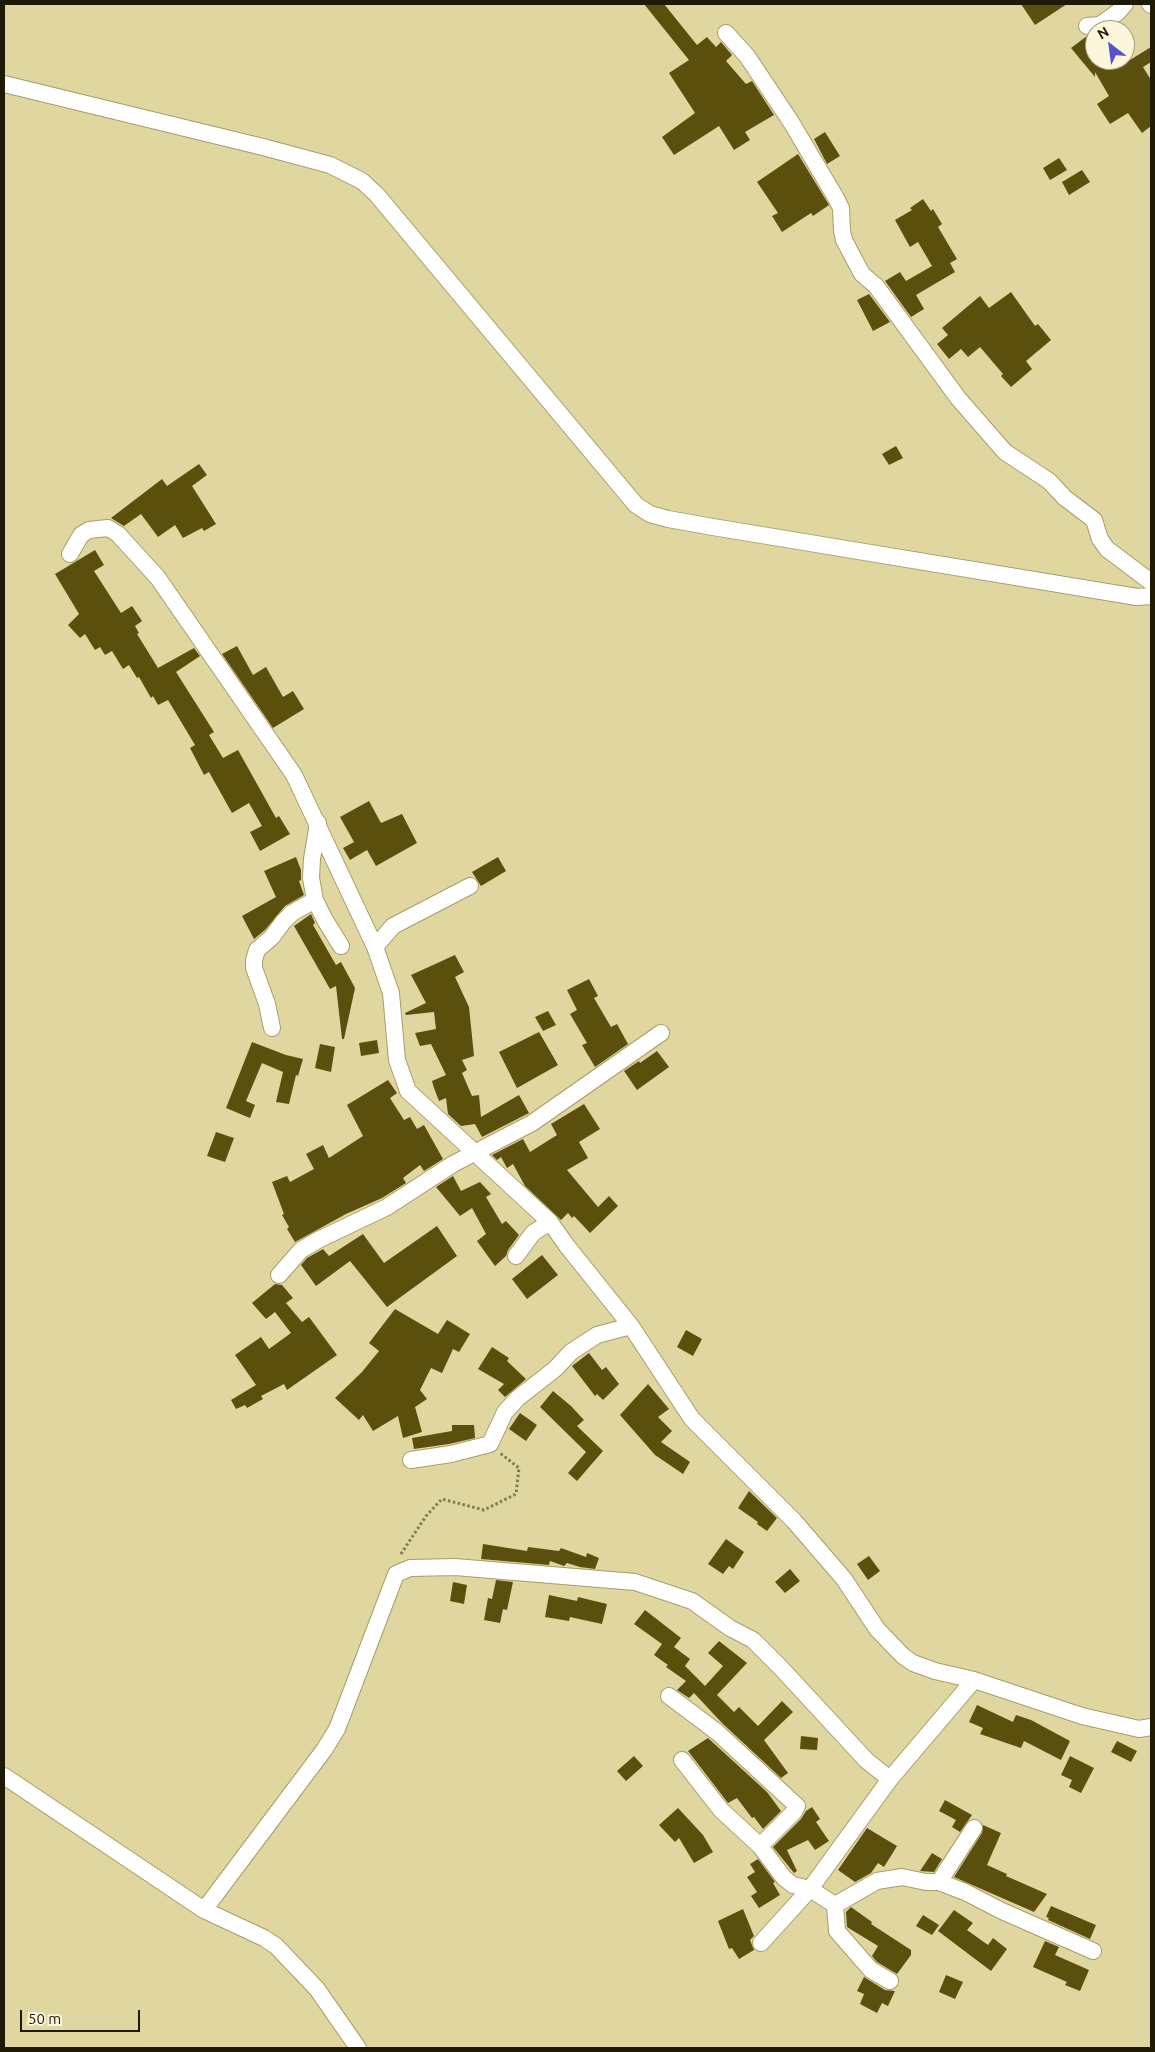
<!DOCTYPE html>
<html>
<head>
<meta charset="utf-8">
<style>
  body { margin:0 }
  #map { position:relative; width:1155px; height:2052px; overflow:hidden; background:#e0d7a0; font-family:Ubuntu,sans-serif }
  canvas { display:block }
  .frame { position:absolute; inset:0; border:5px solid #1e1a05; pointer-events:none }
  .north { position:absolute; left:1085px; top:20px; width:50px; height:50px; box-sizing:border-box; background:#fcf7dc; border:1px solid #a39f86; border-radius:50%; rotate:330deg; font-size:14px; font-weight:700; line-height:20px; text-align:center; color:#1e1a05 }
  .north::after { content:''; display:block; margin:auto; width:18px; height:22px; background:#5653ca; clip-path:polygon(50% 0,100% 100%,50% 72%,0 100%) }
  .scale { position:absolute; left:20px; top:2010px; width:120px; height:22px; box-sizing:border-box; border:2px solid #1e1a05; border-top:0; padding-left:6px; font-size:15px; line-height:18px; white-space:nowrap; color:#1e1a05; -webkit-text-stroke:4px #fcf7dc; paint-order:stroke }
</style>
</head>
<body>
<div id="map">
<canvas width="1155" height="2052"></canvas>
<div class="frame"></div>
<div class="north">N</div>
<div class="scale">50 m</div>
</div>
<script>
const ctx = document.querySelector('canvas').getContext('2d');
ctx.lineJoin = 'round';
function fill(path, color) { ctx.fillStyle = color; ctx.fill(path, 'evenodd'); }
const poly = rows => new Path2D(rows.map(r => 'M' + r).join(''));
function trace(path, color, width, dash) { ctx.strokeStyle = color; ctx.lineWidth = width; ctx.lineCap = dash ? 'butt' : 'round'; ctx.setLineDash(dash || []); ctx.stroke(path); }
const building = poly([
  [644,4,664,4,697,45,707,37,716,47,721,42,732,55,726,61,746,84,752,81,774,115,745,132,750,140,734,150,719,126,674,155,662,137,695,113,669,73,689,60],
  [1021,4,1067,4,1035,25],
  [1095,35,1095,60,1130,60,1151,47,1151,62,1143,67,1151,80,1151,126,1142,133,1128,113,1110,124,1097,104,1109,96,1095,72,1095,77,1071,48,1087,36],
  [825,132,840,156,827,164,814,139],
  [798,154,829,205,813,216,811,213,782,232,772,216,778,213,757,182],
  [1059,158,1067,170,1050,180,1043,168],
  [1082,170,1090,182,1069,195,1062,182],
  [923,199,931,211,933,209,942,224,938,227,957,259,950,263,955,272,916,295,924,309,911,317,885,281,900,272,906,281,932,266,918,242,910,247,895,220,912,210,910,208],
  [1011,292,1035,326,1038,324,1051,340,1026,361,1032,369,1011,387,1001,376,1003,374,980,347,968,357,961,349,949,359,937,344,948,335,942,328,980,296,989,308],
  [869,294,890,322,873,331,857,300],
  [896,446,903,458,889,465,882,454],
  [199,464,207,475,192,486,216,524,204,531,202,528,183,538,175,525,158,537,141,514,124,526,111,518,162,479,167,486],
  [95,550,104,565,94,571,121,613,132,606,142,621,135,626,139,633,137,634,158,668,194,648,200,656,176,672,214,732,209,735,223,758,238,750,276,818,279,816,290,834,260,851,250,832,262,826,249,803,232,813,209,772,204,775,190,748,195,745,168,700,158,705,153,696,151,698,139,677,137,678,129,665,123,669,112,651,105,655,100,647,95,650,85,634,80,638,68,625,79,614,55,574],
  [237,646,253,675,266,667,283,697,293,691,304,709,273,728,222,654],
  [369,801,381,823,402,814,417,843,376,866,367,850,350,860,343,848,354,842,340,817],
  [296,857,301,870,301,880,299,881,304,895,285,906,265,930,254,939,242,916,276,897,264,871],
  [498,857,506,871,481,886,472,872],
  [311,914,315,923,313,925,336,965,341,962,355,988,344,1039,342,1039,336,986,330,989,294,926],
  [455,955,464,972,455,977,469,1007,474,1056,462,1060,467,1070,462,1073,472,1096,479,1095,481,1117,519,1095,529,1113,482,1137,475,1124,461,1126,448,1114,446,1098,439,1101,434,1088,432,1081,446,1075,431,1044,420,1046,415,1033,436,1029,434,1012,406,1015,405,1013,426,1003,411,975],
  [589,979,598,996,594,998,611,1027,617,1024,628,1044,595,1067,582,1045,587,1043,570,1014,577,1010,567,990],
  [548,1011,556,1025,543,1031,535,1017],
  [539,1032,558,1065,517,1088,499,1052],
  [377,1040,379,1053,361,1056,359,1043],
  [252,1042,286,1055,303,1059,298,1076,296,1075,289,1104,276,1102,283,1072,262,1063,246,1101,255,1105,250,1118,226,1108],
  [320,1044,335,1047,331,1072,315,1068],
  [657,1051,669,1067,637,1090,624,1071,639,1061,640,1063],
  [388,1080,397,1093,390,1098,404,1120,410,1117,417,1129,424,1125,443,1159,424,1171,420,1165,403,1178,406,1183,382,1198,346,1214,295,1242,287,1229,289,1227,282,1215,284,1214,272,1182,287,1176,290,1182,314,1169,306,1154,323,1145,329,1158,363,1136,347,1105],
  [584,1104,600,1129,579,1142,588,1158,567,1170,598,1207,609,1196,618,1206,590,1233,574,1216,572,1218,568,1213,561,1220,525,1186,513,1164,507,1168,501,1157,497,1160,492,1155,523,1139,530,1152,557,1135,551,1124],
  [216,1132,234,1138,225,1162,207,1156],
  [453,1176,461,1191,480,1182,491,1194,486,1197,502,1224,506,1221,519,1235,508,1250,506,1256,495,1266,477,1241,486,1234,472,1208,460,1216,436,1187],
  [437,1226,457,1256,387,1307,350,1261,316,1286,301,1265,307,1258,323,1249,329,1256,363,1234,384,1263],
  [542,1255,558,1275,527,1299,512,1279],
  [275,1284,282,1285,293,1298,286,1303,302,1322,309,1317,337,1355,287,1390,284,1384,261,1396,263,1399,247,1408,245,1405,236,1409,231,1400,256,1385,235,1355,261,1337,269,1349,291,1333,275,1312,266,1319,252,1303],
  [395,1309,438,1334,447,1320,470,1334,459,1352,453,1349,442,1373,431,1368,420,1390,427,1399,415,1407,422,1432,403,1438,398,1416,373,1431,363,1415,359,1420,335,1398,362,1372,379,1351,369,1343],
  [686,1330,702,1339,693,1356,677,1347],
  [492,1347,509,1358,507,1361,526,1379,505,1397,498,1390,504,1384,478,1369],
  [589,1353,602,1370,606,1367,619,1384,603,1400,597,1394,595,1396,572,1366],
  [648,1384,669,1409,658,1417,672,1431,661,1442,690,1462,683,1474,655,1455,620,1415],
  [553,1391,571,1406,584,1420,577,1426,603,1451,577,1481,568,1473,586,1452,540,1407],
  [520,1413,537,1425,526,1441,509,1429],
  [452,1425,474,1425,475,1438,449,1444,414,1449,412,1438,452,1431],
  [749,1491,777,1518,767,1531,757,1524,758,1522,738,1508],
  [726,1539,744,1552,733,1569,729,1566,723,1574,708,1564],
  [483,1544,527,1551,528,1547,559,1551,561,1548,586,1557,587,1553,599,1558,595,1569,580,1567,567,1563,564,1566,550,1561,549,1565,481,1559],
  [869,1556,880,1571,868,1580,857,1564],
  [790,1569,800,1581,785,1593,775,1582],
  [496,1580,513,1582,507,1610,503,1609,500,1623,484,1620,488,1598,492,1599],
  [453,1582,467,1585,464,1604,450,1601],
  [549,1595,577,1601,578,1597,607,1604,602,1624,570,1617,569,1621,545,1617],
  [645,1610,681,1638,674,1647,690,1659,685,1666,705,1686,723,1666,708,1653,719,1641,747,1663,717,1695,734,1712,739,1707,758,1726,782,1701,793,1712,764,1740,788,1773,781,1778,722,1723,694,1693,689,1698,677,1690,686,1681,666,1667,668,1665,654,1655,662,1644,634,1624],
  [977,1705,1013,1722,1016,1715,1031,1720,1070,1741,1061,1760,1024,1741,1021,1748,980,1734,983,1728,969,1722],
  [801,1736,818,1738,817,1750,800,1749],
  [708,1738,767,1792,781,1811,763,1829,754,1817,752,1818,737,1798,728,1803,688,1751],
  [1117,1741,1137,1751,1131,1762,1111,1752],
  [634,1756,643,1766,626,1781,617,1771],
  [1070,1756,1094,1768,1081,1793,1069,1787,1072,1780,1061,1775],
  [945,1800,972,1815,960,1832,952,1827,956,1820,939,1811],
  [812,1807,820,1819,816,1822,829,1841,815,1850,808,1840,787,1850,797,1871,794,1873,773,1847,801,1819,806,1811],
  [678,1808,703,1835,713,1852,694,1863,679,1838,675,1842,659,1825],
  [983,1825,1001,1833,987,1865,1007,1874,1006,1876,1047,1894,1034,1912,954,1877,982,1833],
  [867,1828,897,1846,884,1867,878,1863,871,1873,855,1882,838,1870],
  [932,1853,942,1859,934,1872,920,1871],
  [758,1859,775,1882,773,1883,780,1895,759,1908,751,1896,757,1892,747,1877,755,1872,750,1864],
  [1051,1906,1096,1925,1090,1939,1048,1920,1049,1918,1046,1917],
  [851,1907,872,1922,871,1924,911,1950,911,1955,897,1974,877,1962,872,1956,878,1946,847,1927,846,1912],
  [743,1909,754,1936,750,1940,754,1950,739,1959,732,1948,729,1949,718,1921],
  [954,1910,973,1923,967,1930,988,1945,993,1938,1007,1949,991,1971,938,1931],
  [923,1915,939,1925,932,1935,916,1926],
  [1045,1941,1059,1947,1055,1955,1089,1970,1080,1991,1065,1985,1067,1982,1033,1967],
  [946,1975,963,1982,955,1999,939,1992],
  [864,1977,885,1990,895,1991,888,2006,882,2003,877,2013,860,2004,864,1994,857,1991]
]);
const path = poly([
  [401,1554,426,1516,442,1499,484,1510,516,1494,519,1468,500,1453]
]);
const street = poly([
  [1150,4,1151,5],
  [1087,26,1100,25,1118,12,1125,4],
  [726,33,747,56,791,122,836,198,841,208,842,231,844,240,862,274,876,286,958,398,1005,452,1049,481,1065,498,1094,520,1100,539,1107,549,1151,582],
  [4,84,263,147,330,165,362,181,377,195,636,505,650,514,668,519,713,527,1137,597,1151,596],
  [70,554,81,535,89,530,108,528,118,534,158,578,294,775,375,947,391,993,397,1060,408,1091,550,1222,567,1246,631,1326,692,1419,794,1521,844,1579,877,1629,903,1656,913,1663,935,1671,974,1680],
  [318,823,312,859,311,878,315,900,325,920,341,946],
  [375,947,393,926,470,886],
  [272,1028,267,1004,254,968,254,960,257,950,272,937,283,922,292,913,315,900],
  [516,1256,533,1233,550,1222],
  [279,1275,301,1250,318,1240,387,1207,453,1164,532,1123,661,1033],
  [411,1460,451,1454,490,1444,505,1412,518,1398,555,1369,571,1352,597,1335,631,1326],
  [669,1696,717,1732,797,1806,794,1812,760,1846],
  [682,1760,721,1810,760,1846,784,1878,793,1885,810,1889,835,1905,877,1881,902,1877,926,1882,939,1882,974,1828],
  [4,1776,204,1910,264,1938,276,1946,317,1989,358,2048],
  [939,1882,965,1892,1002,1911,1093,1951],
  [835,1905,837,1931,871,1970,890,1981],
  [204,1910,324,1750,337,1729,396,1574,410,1568,455,1567,635,1582,692,1601,730,1628,753,1640,781,1668,867,1761,890,1779,974,1680,1082,1716,1139,1729,1151,1727],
  [761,1943,810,1889,890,1779]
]);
fill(building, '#5a4f0d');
trace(street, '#a69d68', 18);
trace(path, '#807a54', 3, [2.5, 2.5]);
trace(street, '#fff', 16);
</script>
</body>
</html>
